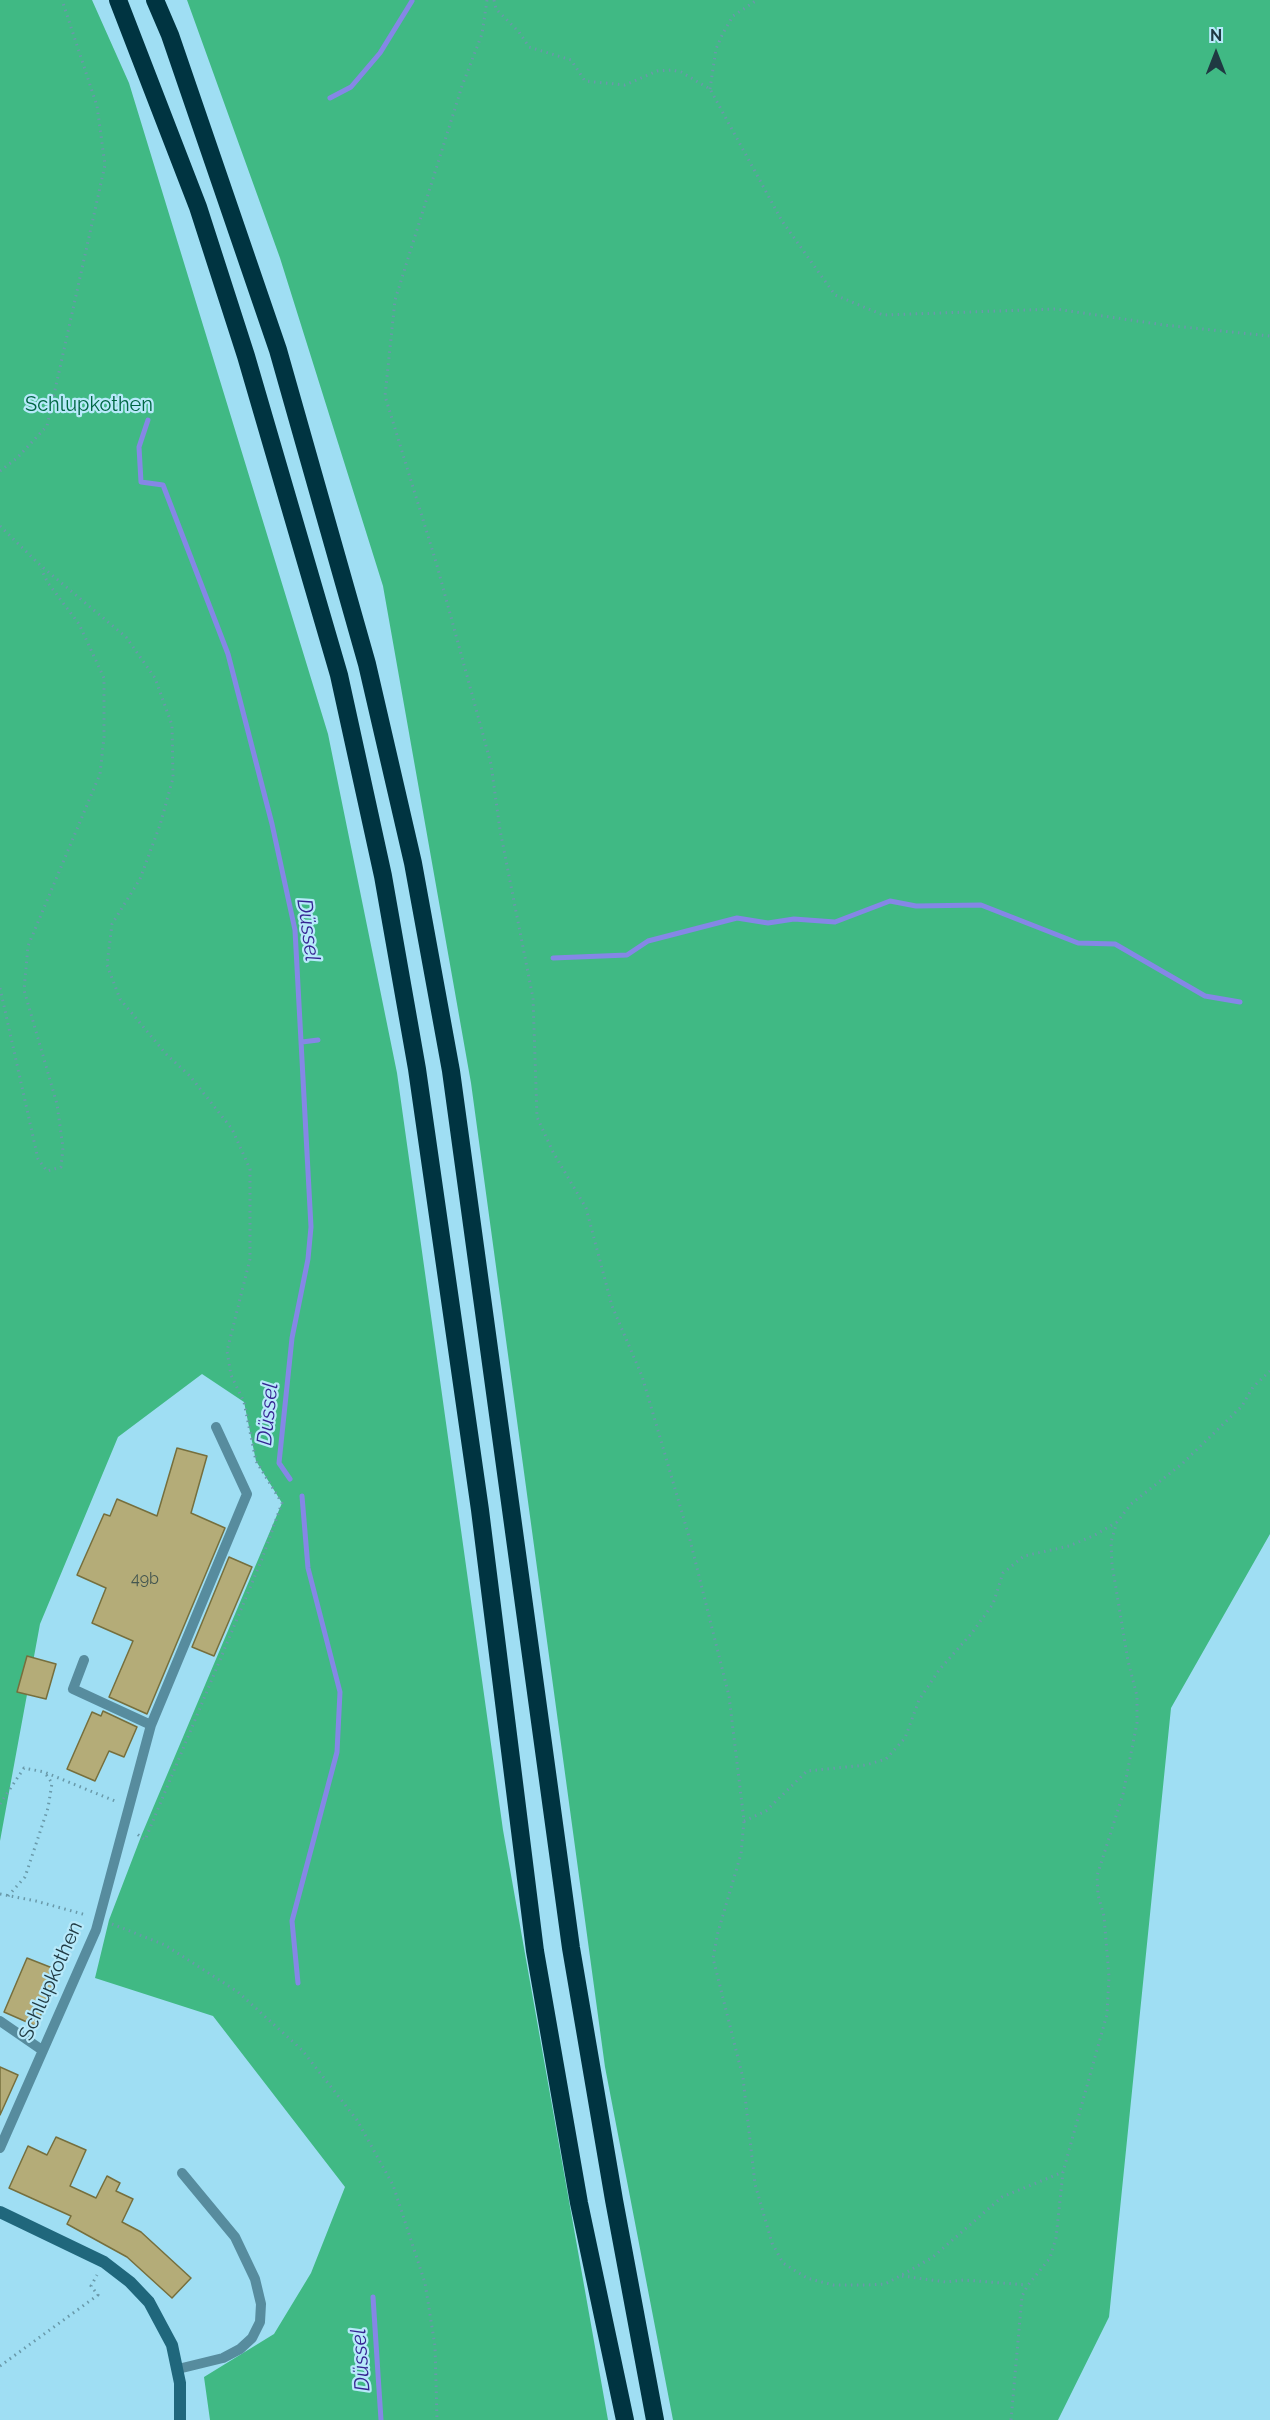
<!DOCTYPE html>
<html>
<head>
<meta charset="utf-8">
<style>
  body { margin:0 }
  #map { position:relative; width:1270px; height:2420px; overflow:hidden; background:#9fdef3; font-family:Raleway,sans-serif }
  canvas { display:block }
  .north { position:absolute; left:1186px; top:24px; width:60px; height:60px; -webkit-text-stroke:4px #b7e9fa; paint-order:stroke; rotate:0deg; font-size:16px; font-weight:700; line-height:24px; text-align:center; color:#1f3942 }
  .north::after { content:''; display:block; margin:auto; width:21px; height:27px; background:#1f3942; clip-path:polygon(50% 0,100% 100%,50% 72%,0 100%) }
</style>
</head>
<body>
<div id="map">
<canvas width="1270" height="2420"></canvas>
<div class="north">N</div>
</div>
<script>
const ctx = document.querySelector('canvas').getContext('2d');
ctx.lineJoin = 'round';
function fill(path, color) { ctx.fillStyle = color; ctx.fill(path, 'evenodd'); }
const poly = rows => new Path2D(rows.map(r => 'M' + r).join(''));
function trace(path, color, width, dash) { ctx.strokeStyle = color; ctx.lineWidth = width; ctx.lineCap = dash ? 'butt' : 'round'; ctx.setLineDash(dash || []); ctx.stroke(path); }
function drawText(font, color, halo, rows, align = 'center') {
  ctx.font = font + ' Raleway,sans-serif'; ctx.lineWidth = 4.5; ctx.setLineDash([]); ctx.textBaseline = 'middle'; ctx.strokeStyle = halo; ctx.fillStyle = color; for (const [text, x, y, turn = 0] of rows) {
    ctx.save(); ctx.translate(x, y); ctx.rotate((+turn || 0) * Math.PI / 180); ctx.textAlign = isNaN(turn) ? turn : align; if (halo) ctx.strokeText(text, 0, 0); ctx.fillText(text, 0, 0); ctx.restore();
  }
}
const green = poly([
  [0,0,92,0,129,83,328,734,397,1073,503,1830,608,2420,210,2420,204,2377,274,2334,311,2273,345,2187,213,2016,95,1978,109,1920,142,1834,282,1503,256,1461,244,1402,202,1374,118,1437,40,1624,0,1841],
  [187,0,1270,0,1270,1534,1171,1708,1109,2317,1058,2420,673,2420,605,2067,471,1083,383,586,280,258]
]);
const stream = poly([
  [330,98,351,87,380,53,412,1],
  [148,420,139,447,141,482,163,485,228,654,272,824,295,930,311,1227,308,1259,292,1338,279,1463,290,1479],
  [553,958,627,955,648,941,737,918,768,923,794,919,835,922,890,901,916,906,981,905,1078,943,1115,944,1205,996,1240,1002],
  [302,1042,318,1040],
  [298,1983,292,1921,337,1752,340,1692,308,1568,302,1496],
  [373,2297,381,2420]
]);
const building = poly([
  [177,1448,207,1456,191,1513,225,1528,147,1714,109,1697,133,1641,92,1623,106,1588,77,1575,104,1514,110,1516,117,1499,157,1516,177,1448],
  [229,1557,252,1567,214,1656,192,1647,229,1557],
  [27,1656,56,1664,46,1699,17,1692,27,1656],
  [103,1711,137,1727,124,1757,109,1751,95,1781,67,1769,92,1712,101,1716,103,1711],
  [27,1958,60,1971,36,2026,4,2012,27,1958],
  [0,2067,18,2075,0,2115,0,2067],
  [56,2137,86,2150,70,2186,96,2198,107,2176,120,2183,116,2191,133,2199,122,2222,141,2232,191,2278,172,2298,127,2257,67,2224,71,2216,9,2188,28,2146,47,2155,56,2137]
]);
const path = poly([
  [487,0,482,34,462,86,395,300,385,396,436,562,491,764,500,830,533,998,537,1117,553,1152,586,1208,612,1306,642,1376,690,1540,729,1696,744,1821,741,1854,718,1932,713,1958,743,2078,755,2184,772,2243,783,2263,807,2278,833,2285,867,2285,885,2284,900,2276,933,2257,1002,2197,1063,2172],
  [494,0,496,9,519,32,529,47,571,60,585,81,625,85,657,71,672,70,681,72,710,89,782,221,835,295,883,315,1056,309,1164,325,1270,336],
  [710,89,716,49,723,33,733,16,757,0],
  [0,471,17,458,47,426,105,165,97,106,62,0],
  [0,526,40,565,126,637,155,678,172,725,173,778,160,825,140,879,112,924,107,965,120,999,166,1054,190,1076,232,1129,250,1169,250,1259,227,1351,231,1375,244,1402,256,1461,282,1503,262,1559,145,1840,137,1834],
  [0,988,38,1159,47,1171,61,1167,63,1148,57,1104,24,990,28,946,100,774,104,737,104,678,79,624,48,583,41,569],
  [0,1804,24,1768,44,1772,115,1801],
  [744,1821,766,1811,807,1771,866,1765,886,1759,905,1738,919,1700,939,1670,971,1634,993,1604,1003,1573,1024,1556,1069,1546,1095,1535,1117,1522],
  [0,1894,36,1901,86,1915],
  [8,1896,25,1877,48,1808,52,1783,45,1773],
  [112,1924,165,1945,238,1992,302,2050,357,2120,393,2185,425,2283,435,2346,437,2420],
  [902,2276,946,2282,964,2280,1027,2285],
  [0,2366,98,2295,91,2286,97,2275],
  [1011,2420,1022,2296,1028,2285,1050,2258,1056,2238,1063,2172,1107,2014,1109,1977,1104,1916,1098,1895,1097,1876,1123,1794,1137,1723,1137,1696,1128,1661,1112,1564,1111,1542,1117,1522,1131,1504,1183,1463,1242,1406,1253,1387,1270,1371]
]);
const lane = poly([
  [84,1660,73,1689,151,1725],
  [0,2021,42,2050],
  [0,2148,96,1930,151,1725,247,1494,216,1427],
  [178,2369,223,2358,240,2349,252,2338,260,2322,261,2304,255,2279,235,2237,182,2173]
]);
const secondary = poly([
  [0,2212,104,2262,130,2282,149,2302,172,2345,180,2383,180,2420]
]);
const highway = poly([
  [118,0,198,207,246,356,339,675,383,876,417,1069,480,1510,535,1951,579,2203,625,2420],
  [155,0,170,35,278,350,367,664,413,863,451,1071,571,1948,614,2200,655,2420]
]);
const numberNames = [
  ["49b",145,1579]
];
const parkNames = [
  ["Schlupkothen",89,405]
];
const streetNames = [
  ["Schlupkothen",51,1981,-66]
];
const waterNames = [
  ["Düssel",308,930,82],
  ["Düssel",268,1414,-84],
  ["Düssel",361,2360,-94]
];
fill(green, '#40b984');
trace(stream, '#8587e6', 5);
fill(building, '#b4ac78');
trace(building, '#766f3d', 1.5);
trace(path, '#6999a9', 3, [1.5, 4.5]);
trace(lane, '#578c9e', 10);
trace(secondary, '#20677c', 12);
trace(highway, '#003441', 18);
drawText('16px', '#445650', null, numberNames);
drawText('20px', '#006743', '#b7e9fa', parkNames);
drawText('20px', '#1f3942', '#b7e9fa', streetNames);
drawText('italic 21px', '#362593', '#b7e9fa', waterNames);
</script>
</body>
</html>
